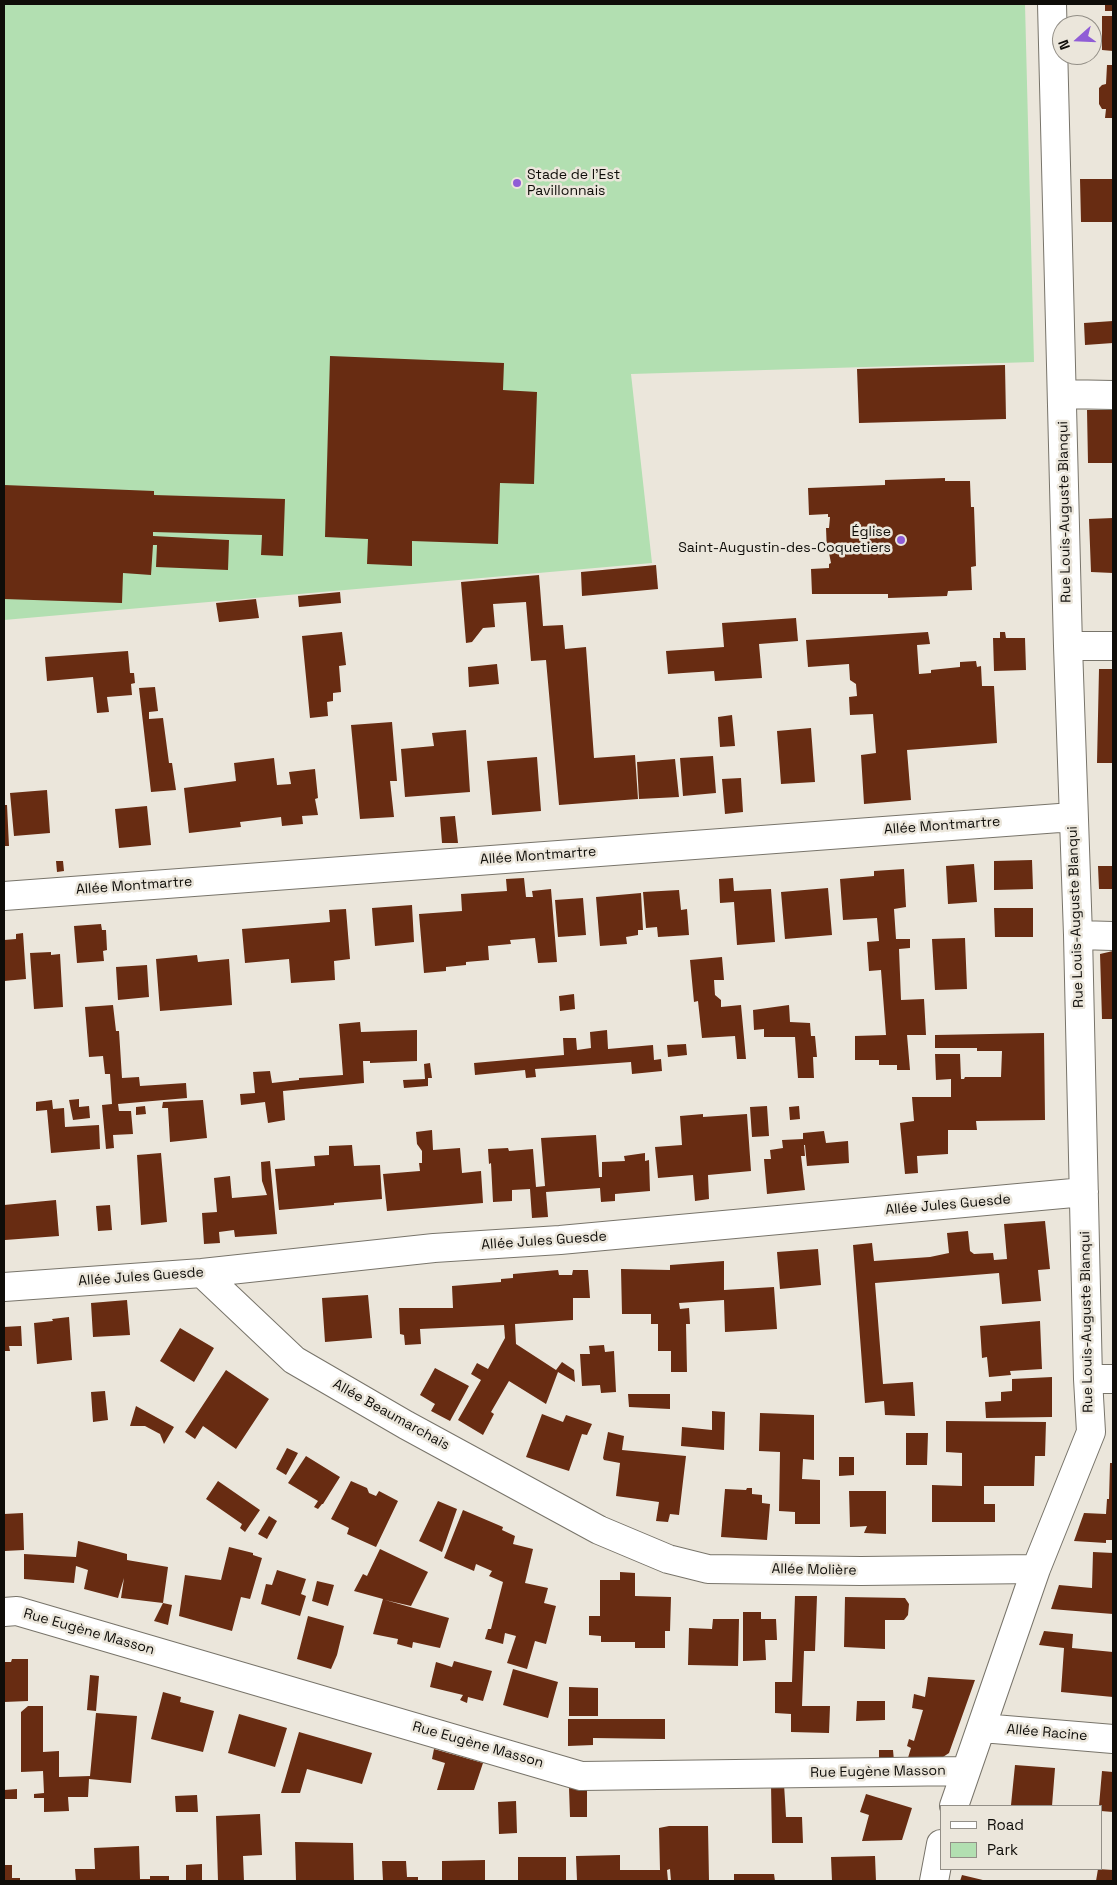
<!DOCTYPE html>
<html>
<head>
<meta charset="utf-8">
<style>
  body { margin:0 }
  #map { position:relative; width:1117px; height:1885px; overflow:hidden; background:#ebe6db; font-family:"Space Grotesk",sans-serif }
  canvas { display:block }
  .frame { position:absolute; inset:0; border:5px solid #0f0d09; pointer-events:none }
  .legend { position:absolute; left:940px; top:1805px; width:162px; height:65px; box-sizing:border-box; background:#ebe6db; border:1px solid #938f87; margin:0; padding:6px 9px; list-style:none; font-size:15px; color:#0f0d09 }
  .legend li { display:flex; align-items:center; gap:10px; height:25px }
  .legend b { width:25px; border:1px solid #938f87 }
  .north { position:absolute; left:1052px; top:15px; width:50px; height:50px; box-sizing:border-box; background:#ebe6db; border:1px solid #938f87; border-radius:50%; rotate:250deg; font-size:14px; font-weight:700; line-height:20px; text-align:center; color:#0f0d09 }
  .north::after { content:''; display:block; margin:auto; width:18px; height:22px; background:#905dd6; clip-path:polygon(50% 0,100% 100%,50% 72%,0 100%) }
</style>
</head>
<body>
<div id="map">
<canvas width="1117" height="1885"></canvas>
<div class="frame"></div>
<ul class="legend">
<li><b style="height:6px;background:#fff"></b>Road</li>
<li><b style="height:14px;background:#b2dfb1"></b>Park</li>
</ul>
<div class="north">N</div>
</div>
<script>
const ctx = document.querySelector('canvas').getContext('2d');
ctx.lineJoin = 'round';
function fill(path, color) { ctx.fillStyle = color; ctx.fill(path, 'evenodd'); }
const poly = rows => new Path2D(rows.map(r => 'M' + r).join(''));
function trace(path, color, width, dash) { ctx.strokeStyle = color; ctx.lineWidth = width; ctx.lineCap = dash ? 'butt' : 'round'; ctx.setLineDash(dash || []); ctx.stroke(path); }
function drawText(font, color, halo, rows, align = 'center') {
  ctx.font = font + ' "Space Grotesk",sans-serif'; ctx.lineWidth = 5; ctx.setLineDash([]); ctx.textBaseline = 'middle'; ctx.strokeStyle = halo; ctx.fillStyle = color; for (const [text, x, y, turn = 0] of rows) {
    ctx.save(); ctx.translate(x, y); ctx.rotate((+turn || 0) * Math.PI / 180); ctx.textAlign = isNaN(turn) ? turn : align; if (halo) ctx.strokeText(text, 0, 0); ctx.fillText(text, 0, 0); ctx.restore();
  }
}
const green = poly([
  [4,4,1025,4,1034,362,631,374,652,563,4,620]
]);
const building = poly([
  [1105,4,1113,4,1113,11,1105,11],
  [1102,16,1113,16,1113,51,1102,50],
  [1107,65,1113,65,1113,118,1105,118,1106,109,1102,109,1099,104,1099,88,1102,85,1106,84],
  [1080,179,1113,179,1113,222,1081,222],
  [1113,321,1113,343,1085,345,1084,323],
  [330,356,504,363,503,390,537,392,534,484,500,483,498,544,412,541,412,566,367,564,368,539,325,537],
  [1005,365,1006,419,859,423,857,369],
  [1087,410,1113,410,1113,463,1088,463],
  [945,478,945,481,970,481,971,507,974,507,976,566,971,567,972,590,948,591,947,596,888,598,888,594,812,594,811,569,829,568,829,564,831,563,829,553,827,553,826,528,829,528,830,517,828,517,828,514,809,515,808,488,885,485,885,480],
  [4,485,154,491,154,495,285,499,283,556,261,555,262,535,153,532,153,536,229,540,228,570,156,567,157,545,153,545,151,575,123,573,122,603,4,599],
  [1113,518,1113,573,1091,572,1089,519],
  [656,565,658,589,582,596,581,572],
  [539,575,543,626,563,625,565,649,586,647,594,758,635,755,638,799,559,805,546,660,531,661,526,602,493,604,495,627,483,628,472,642,466,643,461,582],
  [340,592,341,603,299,607,298,596],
  [256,599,259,618,219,622,216,603],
  [796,618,798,641,759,644,762,678,715,681,714,671,668,674,666,651,724,647,722,623],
  [342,632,346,665,339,666,341,692,333,693,333,701,327,702,328,716,310,718,302,636],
  [928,632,930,644,917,645,919,674,931,673,931,670,960,667,960,662,976,661,977,667,981,666,982,686,994,686,997,743,907,750,911,800,864,804,861,755,876,753,873,714,850,715,849,697,857,696,856,684,850,680,849,664,808,667,806,640],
  [1000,632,1005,632,1006,638,1025,638,1026,670,994,671,993,638,1000,638],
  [128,651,130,673,134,673,135,683,131,684,132,695,107,697,109,712,97,713,93,677,47,681,45,657],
  [497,664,499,684,469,687,468,667],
  [1099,669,1113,669,1113,763,1097,763],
  [155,687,158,711,149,712,149,719,163,718,169,763,172,763,176,790,151,792,139,688],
  [732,715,735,746,720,747,718,717],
  [392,722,397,781,390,781,394,817,360,819,351,725],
  [811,728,815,782,781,784,777,731],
  [466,730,470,792,405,797,401,749,434,746,432,733],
  [713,756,716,793,683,796,680,758],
  [537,757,541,811,492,815,487,761],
  [274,758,277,785,291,784,289,772,315,769,318,798,315,799,318,815,302,816,303,824,282,826,281,817,240,822,241,827,189,833,184,788,236,781,234,763],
  [675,759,679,797,639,799,637,762],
  [741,778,743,812,725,814,722,779],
  [47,790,50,833,14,836,10,793],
  [4,805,7,805,9,846,4,846],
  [147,806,151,845,119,848,115,809],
  [455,816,458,843,442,843,440,817],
  [1032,860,1033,889,994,890,994,861],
  [56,861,63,861,64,871,57,872],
  [974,864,977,902,948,904,946,866],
  [1098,866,1113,866,1113,889,1099,889],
  [904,869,906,907,894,909,896,939,910,939,910,948,899,949,901,1000,924,999,926,1035,907,1035,910,1070,897,1070,897,1065,879,1065,879,1060,855,1060,855,1036,886,1035,881,970,869,971,867,942,879,941,877,918,843,920,840,879,874,876,874,871],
  [524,878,526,897,533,897,532,891,551,889,557,962,538,963,535,938,510,940,511,944,488,946,489,960,466,962,466,965,446,967,446,971,424,973,419,914,462,911,461,894,507,891,506,879],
  [733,878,734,891,771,889,775,942,737,945,734,902,720,903,719,879],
  [828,888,832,935,785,939,781,892],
  [679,890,681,910,687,909,689,935,658,937,657,927,646,928,643,892],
  [641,893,643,930,638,930,638,935,626,937,627,944,600,946,596,897],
  [583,898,586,935,558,937,555,900],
  [412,905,414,942,375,946,372,908],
  [994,908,1033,908,1033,937,995,937],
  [346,909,350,959,334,961,335,980,291,983,289,959,245,963,242,929,330,922,329,910],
  [101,924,102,930,106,930,107,950,103,951,104,961,77,963,74,926],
  [23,933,26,979,4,981,4,940,16,939,16,934],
  [965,938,967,989,935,990,932,939],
  [1113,951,1113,1019,1102,1019,1100,954],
  [51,952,51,955,60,954,63,1007,34,1009,30,953],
  [197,955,198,962,229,959,232,1005,160,1011,156,959],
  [722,957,724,980,714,980,715,995,721,1000,721,1007,741,1005,746,1059,737,1059,735,1036,702,1038,698,1001,694,1002,690,960],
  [147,965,149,997,118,1000,116,967],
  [574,994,575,1009,560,1011,559,996],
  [113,1005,116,1031,119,1031,122,1078,139,1077,140,1086,186,1083,187,1098,118,1104,119,1111,131,1111,133,1134,113,1135,114,1148,106,1149,102,1105,112,1104,110,1074,105,1074,103,1056,89,1057,85,1007],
  [789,1005,790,1022,810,1023,811,1036,815,1036,817,1057,813,1057,814,1078,798,1078,795,1037,764,1037,764,1029,754,1030,753,1010],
  [360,1022,361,1032,417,1030,417,1061,370,1063,370,1061,363,1061,364,1083,283,1091,285,1120,268,1123,265,1102,241,1105,240,1094,255,1093,253,1072,270,1071,272,1083,299,1080,299,1078,343,1075,339,1024],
  [607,1030,608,1049,653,1045,654,1060,661,1059,662,1071,632,1074,631,1062,535,1069,536,1077,526,1078,525,1070,475,1075,474,1063,564,1055,563,1038,576,1038,577,1050,591,1048,590,1032],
  [1044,1033,1045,1120,976,1121,977,1130,948,1130,948,1154,917,1156,918,1173,905,1174,900,1123,914,1121,912,1097,951,1097,951,1079,936,1080,935,1054,960,1054,961,1079,964,1079,965,1077,1001,1077,1002,1051,977,1051,977,1048,935,1048,935,1035],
  [686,1044,687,1055,668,1057,667,1045],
  [430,1063,432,1078,428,1078,428,1086,404,1088,403,1080,425,1079,424,1064],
  [79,1099,79,1107,89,1106,90,1118,73,1120,69,1100],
  [52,1100,53,1109,64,1108,65,1127,99,1125,100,1149,51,1153,47,1110,36,1111,36,1102],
  [203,1100,207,1138,170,1142,168,1108,162,1108,163,1102],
  [145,1106,146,1114,136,1115,136,1107],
  [767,1106,769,1136,752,1137,750,1107],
  [799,1106,800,1119,790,1120,789,1107],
  [703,1114,703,1117,747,1114,751,1171,708,1175,709,1199,695,1201,693,1175,658,1178,655,1147,682,1145,680,1116],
  [432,1130,433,1150,460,1148,462,1173,481,1171,483,1203,387,1211,383,1174,420,1171,419,1163,422,1163,422,1151,417,1144,416,1132],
  [824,1131,826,1143,848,1141,849,1163,807,1166,805,1145,804,1145,805,1156,801,1156,805,1190,767,1194,764,1159,771,1159,770,1150,783,1148,782,1140,803,1139,803,1133],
  [596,1135,599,1177,602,1177,602,1162,625,1161,624,1156,645,1153,645,1161,649,1160,650,1191,615,1194,615,1201,601,1202,600,1188,546,1192,548,1217,532,1218,530,1189,512,1190,512,1201,493,1202,491,1163,489,1164,488,1149,508,1148,509,1151,533,1149,536,1187,545,1186,541,1138],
  [352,1145,354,1166,380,1165,382,1199,334,1203,334,1205,279,1210,275,1169,315,1166,314,1156,329,1155,329,1146],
  [161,1153,167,1222,141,1225,137,1155],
  [270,1161,277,1234,235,1237,234,1230,219,1232,220,1243,204,1244,202,1213,217,1212,214,1178,230,1176,232,1198,267,1195,262,1181,261,1162],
  [56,1200,59,1236,5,1240,4,1205],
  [110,1205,112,1230,98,1231,96,1206],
  [1045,1221,1050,1269,1038,1270,1041,1301,1002,1304,999,1273,875,1283,883,1384,913,1382,915,1416,885,1415,884,1401,865,1403,853,1245,872,1243,874,1261,930,1257,949,1253,947,1233,968,1231,970,1251,974,1254,993,1253,994,1260,1007,1259,1004,1224],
  [818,1249,821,1285,780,1289,777,1252],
  [724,1261,724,1290,774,1287,777,1329,725,1332,724,1300,679,1303,680,1309,689,1308,690,1324,686,1324,687,1372,671,1372,671,1351,658,1351,658,1324,651,1324,651,1314,622,1314,621,1269,670,1270,670,1265],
  [558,1270,559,1275,572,1275,573,1270,588,1270,590,1298,573,1298,573,1320,515,1324,516,1344,556,1370,562,1362,574,1370,575,1382,558,1372,546,1404,509,1381,491,1412,494,1414,483,1435,458,1420,481,1380,471,1374,477,1363,488,1369,505,1338,504,1325,420,1329,421,1344,405,1345,404,1335,400,1334,399,1308,453,1308,452,1286,501,1282,501,1279,513,1278,513,1274],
  [368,1295,372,1338,325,1342,322,1298],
  [127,1300,130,1335,93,1337,91,1303],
  [69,1317,72,1360,37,1364,34,1323,53,1321,52,1319],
  [1040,1321,1042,1369,1010,1371,1011,1375,989,1377,987,1357,982,1358,980,1326],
  [21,1326,22,1346,9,1346,10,1351,4,1351,4,1327],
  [180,1328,214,1348,194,1382,160,1361],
  [604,1345,605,1352,614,1351,616,1392,601,1393,600,1385,582,1386,580,1354,590,1354,589,1346],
  [435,1368,469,1386,450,1421,431,1411,435,1404,420,1395],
  [226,1370,269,1399,236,1449,203,1426,195,1439,185,1432],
  [1052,1377,1052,1417,986,1418,985,1402,1001,1401,1001,1392,1012,1391,1012,1379],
  [105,1391,108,1420,93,1422,91,1392],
  [628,1394,670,1394,670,1409,629,1407],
  [136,1406,174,1427,164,1444,160,1434,145,1426,130,1426],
  [712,1411,725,1412,724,1450,681,1446,682,1427,712,1430],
  [760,1413,814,1415,814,1460,803,1459,802,1479,820,1480,820,1524,795,1524,795,1512,779,1511,780,1452,759,1451],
  [542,1414,563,1422,566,1415,592,1424,587,1435,582,1434,569,1471,526,1457],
  [946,1421,1046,1422,1045,1456,1035,1456,1034,1486,984,1486,984,1504,995,1504,995,1522,932,1522,932,1485,962,1486,962,1453,946,1452],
  [608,1432,624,1436,622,1450,686,1456,679,1515,670,1514,668,1522,656,1521,659,1502,616,1496,620,1463,604,1460,603,1458],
  [906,1433,928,1433,927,1465,906,1465],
  [287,1448,298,1453,286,1475,276,1469],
  [306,1456,340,1477,323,1504,322,1504,318,1509,314,1507,318,1501,288,1483],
  [839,1457,854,1457,854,1475,839,1476],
  [1110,1463,1113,1463,1113,1540,1106,1540,1106,1543,1074,1541,1084,1513,1106,1514,1107,1499,1109,1499],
  [218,1481,260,1510,245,1532,240,1528,242,1524,206,1499],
  [351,1481,367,1488,369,1493,376,1496,379,1491,398,1501,376,1547,347,1534,349,1528,331,1519],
  [747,1488,752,1488,752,1494,762,1495,762,1503,770,1504,767,1540,721,1537,725,1489,746,1490],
  [849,1491,886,1491,886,1534,864,1533,867,1526,850,1527],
  [438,1501,457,1509,442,1552,419,1541],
  [463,1510,503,1527,502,1530,515,1536,513,1544,533,1549,525,1583,548,1588,544,1603,556,1606,546,1644,535,1641,527,1669,507,1663,516,1636,505,1633,503,1644,485,1639,488,1629,491,1629,503,1582,489,1576,492,1571,476,1564,474,1571,444,1558],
  [23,1513,24,1550,4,1551,4,1514],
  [269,1516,277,1521,267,1539,258,1534],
  [78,1541,127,1554,127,1560,168,1567,163,1603,172,1605,168,1625,154,1621,163,1603,121,1598,124,1578,118,1598,84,1589,88,1570,76,1566,74,1583,24,1579,24,1554,76,1557],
  [229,1547,253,1553,253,1555,262,1558,250,1599,241,1597,232,1631,179,1616,185,1575,221,1580],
  [380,1549,428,1572,411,1606,385,1600,449,1618,440,1648,413,1642,412,1648,397,1644,398,1639,373,1634,383,1599,354,1591,363,1574,367,1576],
  [1093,1552,1113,1553,1113,1614,1051,1609,1059,1585,1092,1588],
  [277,1570,306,1579,301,1594,306,1596,300,1616,261,1604,266,1584,272,1585],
  [620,1572,635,1573,635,1596,671,1597,670,1631,665,1631,665,1648,635,1648,635,1642,601,1642,601,1636,589,1635,589,1616,600,1616,600,1580,620,1580],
  [317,1581,334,1585,328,1606,312,1601],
  [795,1596,817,1596,815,1651,804,1651,802,1706,830,1706,829,1733,791,1732,791,1714,775,1713,775,1682,792,1682],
  [845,1597,905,1598,909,1604,908,1615,904,1620,885,1620,885,1649,844,1647],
  [743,1612,761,1612,761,1619,776,1619,777,1640,765,1640,766,1660,743,1661],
  [308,1616,344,1626,337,1655,331,1669,297,1659],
  [713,1619,739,1619,738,1666,688,1665,689,1628,712,1629],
  [1044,1631,1073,1634,1072,1648,1113,1652,1113,1697,1061,1692,1064,1648,1039,1645],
  [12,1659,28,1659,28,1701,4,1702,4,1662,11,1662],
  [454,1661,492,1671,483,1701,468,1697,467,1703,460,1700,463,1695,430,1687,436,1662,452,1667],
  [513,1669,558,1682,548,1718,503,1705],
  [90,1675,99,1676,96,1711,87,1710],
  [928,1677,975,1680,949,1753,937,1761,907,1761,911,1748,907,1746,909,1739,914,1741,923,1710,912,1708,914,1694,925,1697],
  [569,1687,598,1688,598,1716,569,1716],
  [163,1692,181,1697,180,1702,214,1711,203,1752,151,1739],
  [857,1701,885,1701,885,1720,856,1721],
  [28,1706,43,1706,43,1752,59,1751,59,1777,90,1776,96,1713,137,1716,131,1783,89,1779,88,1797,68,1797,69,1811,44,1812,44,1798,34,1798,34,1794,44,1793,43,1771,21,1772,21,1712],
  [239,1714,287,1728,275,1767,228,1753],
  [568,1719,665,1719,665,1739,593,1738,593,1745,568,1746],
  [299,1732,372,1753,362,1784,307,1769,300,1793,281,1793],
  [434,1749,483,1763,474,1790,437,1790,445,1763,432,1759],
  [879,1750,893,1750,894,1761,879,1762],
  [1015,1765,1055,1768,1052,1806,1011,1805],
  [1102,1771,1113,1772,1113,1812,1101,1811,1101,1806,1099,1806],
  [771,1784,784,1784,786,1817,802,1817,803,1843,772,1843],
  [569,1788,587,1789,587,1817,570,1817],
  [17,1789,17,1799,4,1799,4,1790],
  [866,1794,912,1808,902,1840,862,1841,869,1815,860,1812],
  [197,1795,198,1812,176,1812,175,1796],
  [516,1801,517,1833,499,1834,498,1802],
  [260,1814,262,1855,243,1856,244,1881,218,1881,216,1816],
  [669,1826,708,1826,709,1881,671,1881,670,1869,667,1870,668,1881,577,1881,576,1856,620,1855,620,1870,660,1870,659,1828],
  [295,1842,353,1843,354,1881,296,1881],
  [139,1846,140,1879,150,1879,150,1876,169,1876,169,1881,76,1881,75,1869,95,1869,94,1848],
  [875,1856,876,1881,832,1881,831,1857],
  [518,1857,566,1857,566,1881,518,1881],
  [485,1860,485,1881,442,1881,442,1861],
  [382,1861,406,1861,407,1877,418,1877,418,1881,383,1881],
  [202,1864,202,1881,186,1881,186,1865],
  [4,1865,12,1865,12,1878,20,1878,20,1881,4,1881],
  [1098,1869,1113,1870,1113,1881,1096,1881],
  [734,1874,774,1874,775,1881,734,1881],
  [962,1875,987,1881,960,1881]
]);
const minor = poly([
  [1062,394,1113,395],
  [1068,646,1113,646],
  [4,896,1073,817],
  [1078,935,1113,936],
  [202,1273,294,1360,406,1425,599,1530,668,1559,708,1569,861,1571,1036,1569],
  [4,1287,202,1273,434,1248,560,1240,1084,1192],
  [1088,1379,1113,1379],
  [4,1612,17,1611,581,1776,966,1771],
  [982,1728,1113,1739],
  [954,1806,1036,1569,1091,1432,1088,1379,1078,935,1068,646,1052,4],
  [934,1881,941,1844]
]);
const markers = [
  [517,183,5,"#905dd6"],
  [901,540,5,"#905dd6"]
];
const poiNames = [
  ["Stade de l'Est",527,175],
  ["Pavillonnais",527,191],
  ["Église",891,532,"right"],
  ["Saint-Augustin-des-Coquetiers",891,548,"right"]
];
const streetNames = [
  ["Rue Louis-Auguste Blanqui",1065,512,-91],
  ["Allée Montmartre",942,826,-4],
  ["Allée Montmartre",538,856,-4],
  ["Allée Montmartre",134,886,-4],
  ["Rue Louis-Auguste Blanqui",1076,917,-92],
  ["Allée Jules Guesde",948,1205,-5],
  ["Allée Jules Guesde",544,1241,-4],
  ["Allée Jules Guesde",141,1277,-4],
  ["Rue Louis-Auguste Blanqui",1087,1322,-91],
  ["Allée Beaumarchais",391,1415,29],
  ["Allée Molière",814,1570,1],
  ["Rue Eugène Masson",89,1632,16],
  ["Allée Racine",1047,1733,5],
  ["Rue Eugène Masson",478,1745,16],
  ["Rue Eugène Masson",878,1772,-1]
];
fill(green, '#b2dfb1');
fill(building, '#682c12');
trace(minor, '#78746a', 30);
trace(minor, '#fff', 28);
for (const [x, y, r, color] of markers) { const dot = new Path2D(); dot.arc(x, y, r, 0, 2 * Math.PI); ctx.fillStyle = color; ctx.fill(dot); trace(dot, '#ebe6db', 2); }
drawText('14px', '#0f0d09', '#ebe6db', poiNames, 'left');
drawText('14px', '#0f0d09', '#ebe6db', streetNames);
</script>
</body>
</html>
